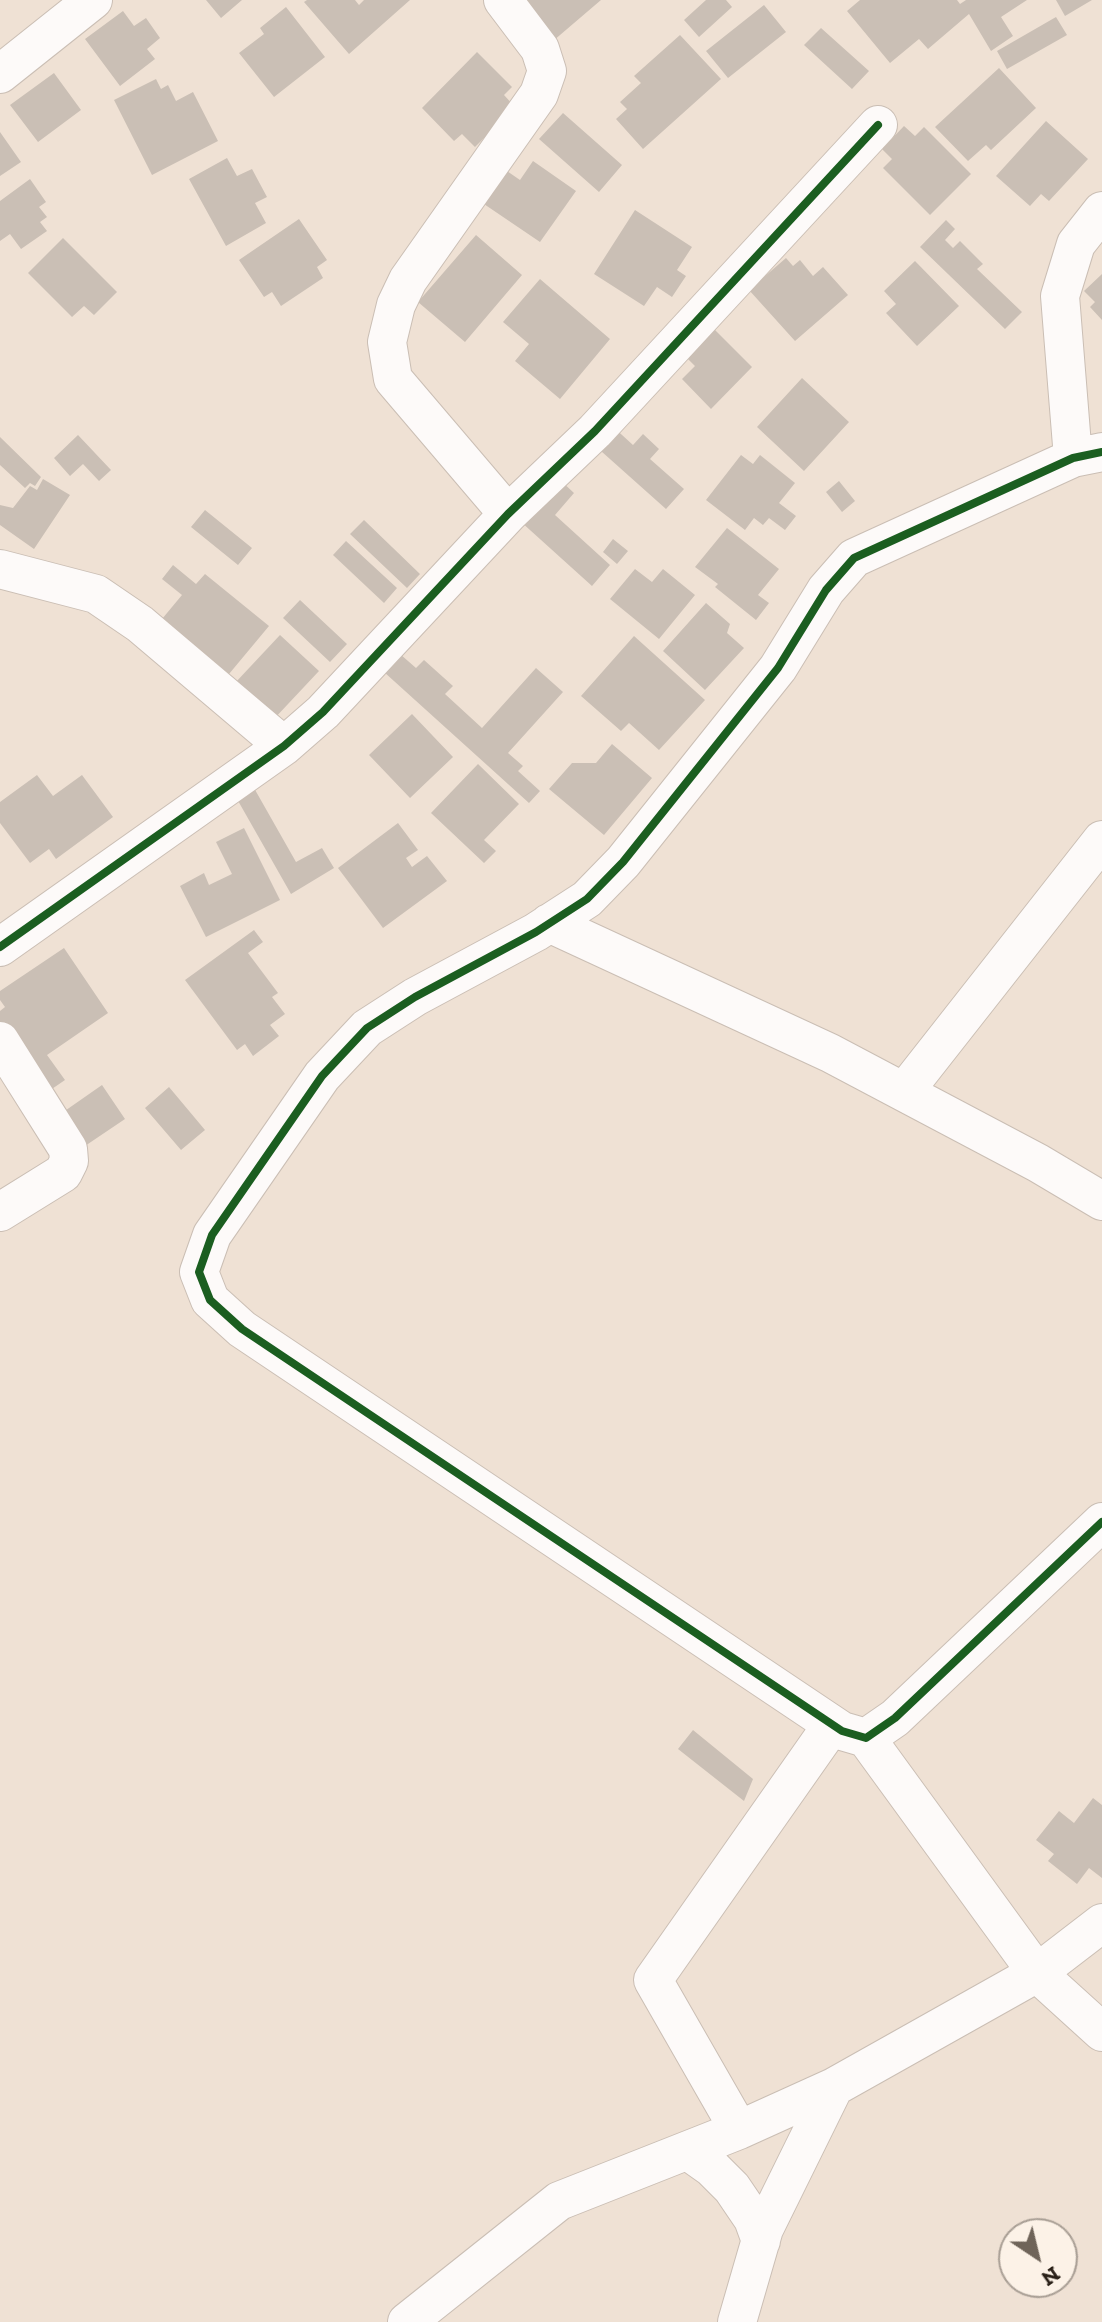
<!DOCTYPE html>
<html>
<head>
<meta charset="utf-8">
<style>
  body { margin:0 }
  #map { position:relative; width:1102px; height:2322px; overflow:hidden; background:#efe1d4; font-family:"Zilla Slab",serif }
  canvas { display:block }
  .north { position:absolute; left:998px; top:2218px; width:80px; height:80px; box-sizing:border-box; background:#fcf2e7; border:2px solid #a89e94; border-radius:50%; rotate:145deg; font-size:22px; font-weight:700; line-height:32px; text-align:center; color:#2a2017 }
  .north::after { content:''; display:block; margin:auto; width:28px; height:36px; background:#6f6459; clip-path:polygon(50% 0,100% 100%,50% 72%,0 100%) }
</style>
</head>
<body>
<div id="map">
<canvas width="1102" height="2322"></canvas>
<div class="north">N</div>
</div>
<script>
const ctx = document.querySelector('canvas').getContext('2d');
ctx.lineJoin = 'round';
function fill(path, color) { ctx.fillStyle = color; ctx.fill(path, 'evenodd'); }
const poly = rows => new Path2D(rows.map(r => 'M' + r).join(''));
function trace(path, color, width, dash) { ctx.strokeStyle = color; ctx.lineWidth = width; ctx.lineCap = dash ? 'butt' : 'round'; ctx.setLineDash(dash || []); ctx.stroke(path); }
const building = poly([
  [206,0,242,0,221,18],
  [307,0,355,0,359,5,364,0,410,0,349,54,304,2],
  [519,0,601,0,553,41],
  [706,0,726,0,732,7,699,37,684,20],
  [860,0,957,0,960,4,966,0,1027,0,1001,17,1013,36,991,51,969,14,928,49,919,39,890,63,847,11],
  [1056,0,1092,0,1065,16],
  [764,5,786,32,728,78,706,51],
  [286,7,325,57,274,97,239,53,264,34,260,28],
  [123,11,134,26,146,18,160,38,147,49,155,59,120,86,85,39],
  [1056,17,1067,35,1007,69,997,51],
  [821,28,869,71,852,89,804,45],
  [680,35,721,79,643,149,616,119,627,109,620,102,641,83,634,76],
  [477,52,512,87,504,95,515,107,475,147,462,134,454,141,422,108],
  [999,68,1036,108,991,150,986,145,968,161,935,127],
  [54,73,81,110,38,142,10,105],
  [156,79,161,89,168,85,176,101,193,92,218,141,152,175,114,100],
  [563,113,622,165,599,192,539,139],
  [1046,121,1088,159,1049,201,1041,194,1030,206,996,176],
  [904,126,915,136,924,127,971,174,930,215,883,168,892,159,882,149],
  [0,132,21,162,0,176],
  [227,158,237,176,252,169,267,197,255,203,266,223,226,246,189,179],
  [533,161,576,191,540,242,481,202,504,169,520,180],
  [30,179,46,202,39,207,47,217,40,222,47,231,21,249,10,234,0,241,0,201],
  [635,210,692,247,677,270,686,276,672,297,657,287,644,306,594,274],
  [299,219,327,260,317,267,323,278,281,306,272,292,264,297,239,260],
  [946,220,955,229,945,240,953,248,960,241,983,264,977,269,1022,312,1005,329,920,247],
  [476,235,522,275,465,342,418,302],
  [63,238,117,292,94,315,84,306,72,317,28,273],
  [786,258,793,266,800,260,813,276,823,267,848,295,795,341,749,290],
  [915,261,959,306,917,346,886,313,896,304,884,291],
  [1102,274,1102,320,1090,307,1095,302,1084,291],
  [540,279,610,339,560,399,515,361,529,344,503,322],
  [714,329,752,367,711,409,682,379,695,366,686,357],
  [802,378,849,422,804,471,757,427],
  [610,424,633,445,643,434,659,449,650,459,684,489,666,509,592,443],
  [78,435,111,470,99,481,83,464,70,476,54,458],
  [0,437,41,477,35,486,30,483,25,488,0,465],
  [741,455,753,464,760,455,795,483,779,503,796,516,785,530,769,518,763,525,754,518,745,530,706,500],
  [43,479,70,495,34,549,0,525,0,505,13,508,30,486,37,490],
  [559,479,574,493,555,515,610,565,592,586,520,521],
  [839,481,855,501,842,512,826,492],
  [205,510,252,548,238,565,191,527],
  [364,520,420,574,407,588,350,534],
  [727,528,779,569,758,595,769,603,756,620,715,587,718,584,695,567],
  [613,539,628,551,617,564,603,552],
  [346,541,397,588,384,603,333,555],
  [173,565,196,584,205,574,269,626,229,674,162,619,182,595,162,579],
  [635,569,652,582,663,569,695,595,659,639,610,599],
  [300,600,347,644,330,662,283,618],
  [706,603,730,624,727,633,744,648,705,690,663,651],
  [280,635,319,671,273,720,235,683],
  [634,636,705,700,659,750,629,723,621,731,581,696],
  [400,654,416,668,424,660,453,686,445,694,482,728,536,668,563,692,508,753,523,766,518,771,540,791,529,803,384,672],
  [412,714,453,757,410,798,369,755],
  [612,744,652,778,604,835,549,789,572,763,596,763],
  [478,764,519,804,484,840,496,851,484,863,431,813],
  [37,775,53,796,82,775,113,817,56,859,49,849,30,863,0,823,0,802],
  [254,788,296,862,322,848,334,868,291,894,237,799],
  [398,823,418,850,406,858,412,867,427,856,447,881,383,928,338,868],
  [244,828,280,900,206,937,180,886,204,873,209,885,232,874,216,842],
  [254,930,263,942,248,953,278,993,272,997,285,1014,270,1025,279,1036,253,1056,245,1044,237,1050,185,980],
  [64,948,108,1013,47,1055,65,1080,46,1093,0,1025,0,1011,5,1007,0,1000,0,991],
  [102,1085,125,1119,82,1148,59,1115],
  [169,1087,205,1130,181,1150,145,1108],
  [693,1730,753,1779,744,1801,678,1749],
  [1093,1798,1102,1805,1102,1878,1089,1868,1077,1884,1048,1861,1054,1854,1036,1840,1059,1811,1074,1823]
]);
const street = poly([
  [503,0,540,49,547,71,539,94,408,280,396,305,387,342,393,379,508,514],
  [0,74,93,0],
  [1102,452,1073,458,854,558,826,590,778,668,623,862,587,899,536,932,415,997,367,1028,322,1076,212,1235,199,1272,210,1300,242,1329,842,1731,866,1738,895,1718,1102,1522],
  [1073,458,1060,296,1076,244,1102,211],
  [0,569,96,594,140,624,284,746],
  [549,923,830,1053,1038,1163,1102,1201],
  [0,947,284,746,323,712,508,514,595,431,878,125],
  [0,1041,68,1149,69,1161,63,1173,0,1212],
  [904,1092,1102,840],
  [866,1738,1037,1973,1102,2032],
  [739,2130,653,1980,832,1725],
  [688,2151,712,2168,732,2188,753,2219,761,2241],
  [407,2322,559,2201,739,2130,834,2087,1037,1973,1102,1923],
  [737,2322,764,2229,834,2087]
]);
const cycleway = poly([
  [1102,452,1073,458,854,558,826,590,778,668,623,862,587,899,536,932,415,997,367,1028,322,1076,212,1235,199,1272,210,1300,242,1329,842,1731,866,1738,895,1718,1102,1522],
  [0,947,284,746,323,712,508,514,595,431,878,125]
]);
fill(building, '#cabfb5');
trace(street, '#cabeb4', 40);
trace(street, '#fdfaf9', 38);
trace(cycleway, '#1b5e20', 8);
</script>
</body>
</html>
